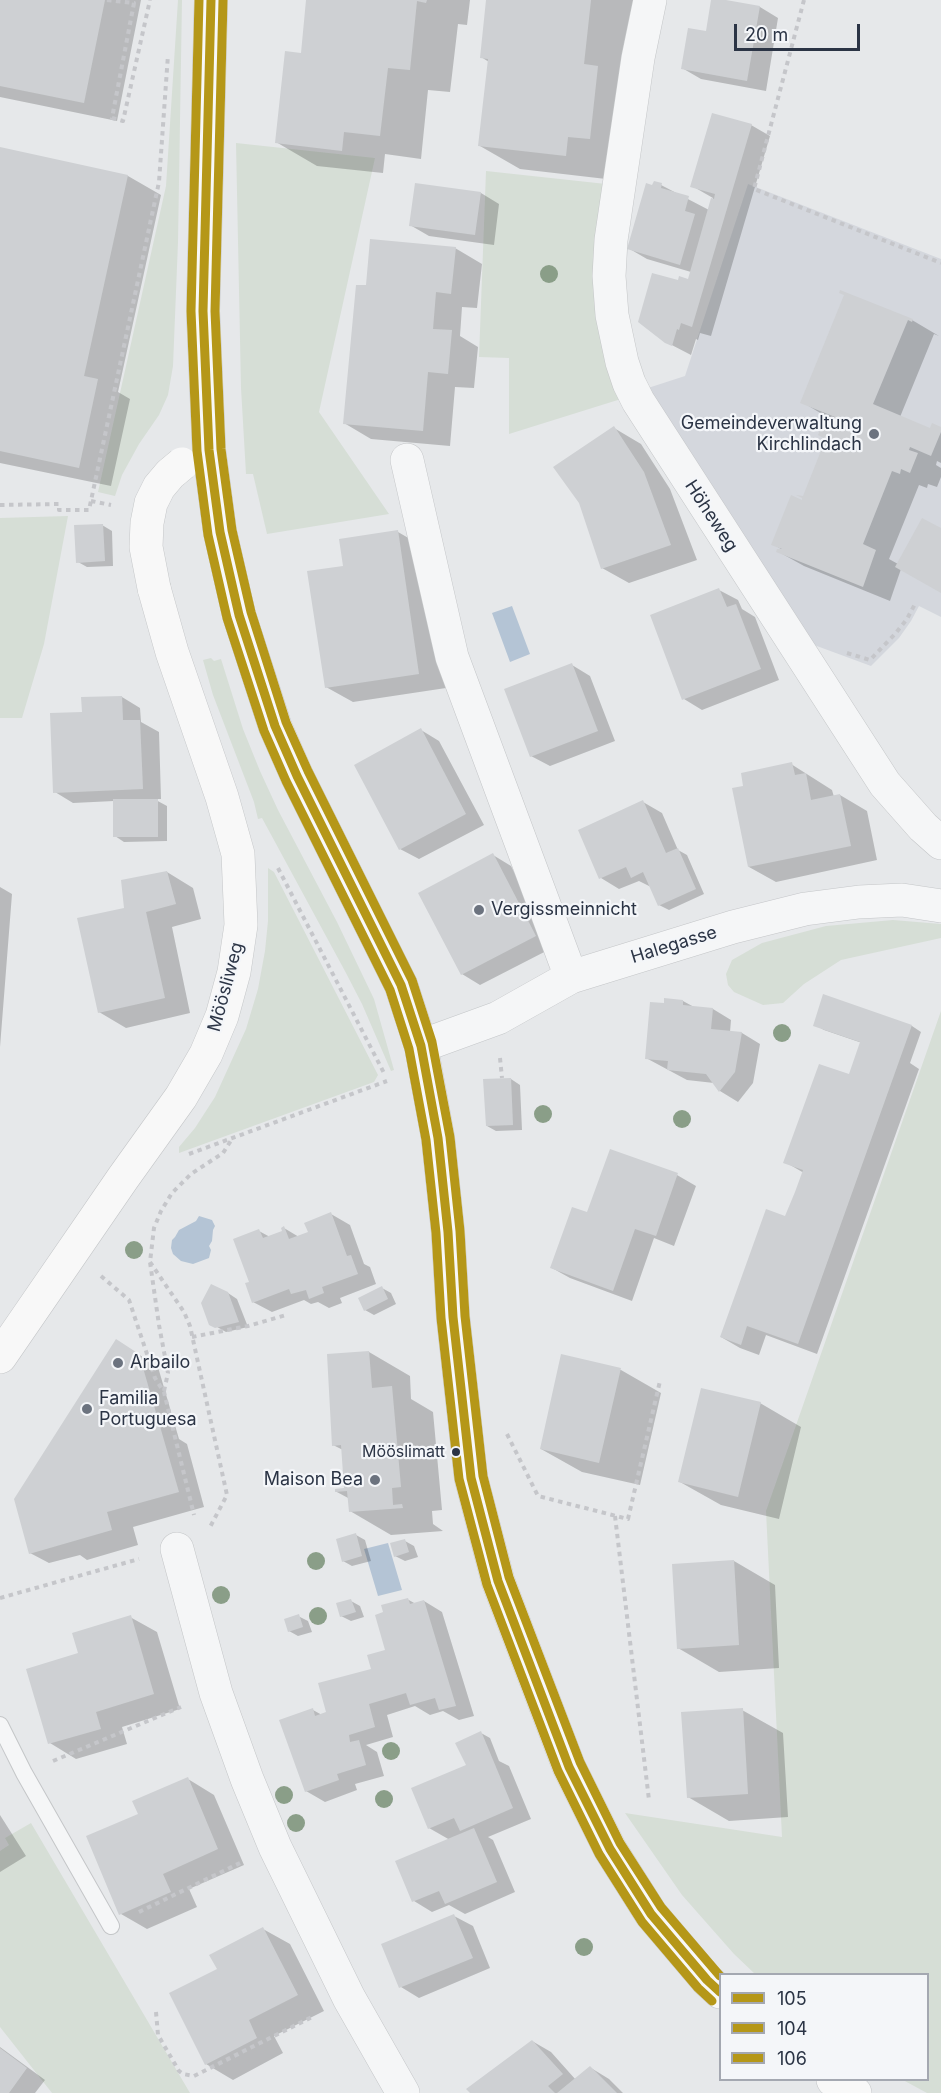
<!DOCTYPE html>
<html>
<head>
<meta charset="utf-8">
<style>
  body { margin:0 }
  #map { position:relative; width:941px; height:2093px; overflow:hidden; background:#e6e8ea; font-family:Inter,sans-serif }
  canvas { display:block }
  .legend { position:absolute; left:719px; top:1973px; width:210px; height:108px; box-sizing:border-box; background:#f4f6f9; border:2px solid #a4a8b1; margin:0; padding:8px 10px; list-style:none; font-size:18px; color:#2b3445 }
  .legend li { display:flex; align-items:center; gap:12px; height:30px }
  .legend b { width:30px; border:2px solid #a4a8b1 }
  .scale { position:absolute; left:734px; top:24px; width:126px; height:27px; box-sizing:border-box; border:3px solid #2b3445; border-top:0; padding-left:8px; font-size:18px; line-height:21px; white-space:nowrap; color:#2b3445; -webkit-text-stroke:4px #f4f6f9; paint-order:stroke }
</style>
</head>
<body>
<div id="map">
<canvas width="941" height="2093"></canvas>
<ul class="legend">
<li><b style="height:8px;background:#b59718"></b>105</li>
<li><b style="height:8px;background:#b59718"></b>104</li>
<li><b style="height:8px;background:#b59718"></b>106</li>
</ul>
<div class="scale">20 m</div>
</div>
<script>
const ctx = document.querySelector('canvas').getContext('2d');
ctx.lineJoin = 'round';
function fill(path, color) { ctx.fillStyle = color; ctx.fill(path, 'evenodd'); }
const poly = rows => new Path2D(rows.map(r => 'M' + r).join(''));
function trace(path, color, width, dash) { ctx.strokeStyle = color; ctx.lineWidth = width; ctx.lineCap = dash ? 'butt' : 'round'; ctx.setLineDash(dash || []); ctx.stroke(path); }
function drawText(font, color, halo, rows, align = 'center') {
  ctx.font = font + ' Inter,sans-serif'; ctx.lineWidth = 4.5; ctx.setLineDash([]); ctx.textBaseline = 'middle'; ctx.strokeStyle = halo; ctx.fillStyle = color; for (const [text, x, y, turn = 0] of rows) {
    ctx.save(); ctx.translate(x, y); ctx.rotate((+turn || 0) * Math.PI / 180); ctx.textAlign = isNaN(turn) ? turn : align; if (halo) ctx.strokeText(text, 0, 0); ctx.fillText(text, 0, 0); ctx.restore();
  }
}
const built = poly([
  [748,184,941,259,941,617,919,606,911,621,899,638,871,666,806,642,648,388,685,376]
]);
const green = poly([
  [178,0,182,0,178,242,173,366,168,395,159,415,139,444,122,475,115,496,98,492,166,186],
  [236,143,375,158,319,412,389,514,267,534,253,474,246,474,241,388],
  [486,171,606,184,621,399,509,434,509,358,479,357],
  [68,516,44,644,22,718,0,718,0,518],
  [211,658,214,661,221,659,243,729,260,771,278,810,337,922,374,999,394,1070,391,1071,362,1004,346,973,262,818,258,819,254,802,213,695,203,660],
  [268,868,274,872,378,1075,374,1082,179,1153,179,1147,195,1128,215,1097,246,1029,258,989,265,951,268,921],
  [893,920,941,924,941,938,841,960,804,984,783,1003,763,1005,734,992,728,985,726,974,732,960,762,943,826,926],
  [941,1011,941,2093,927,2093,903,2080,928,2080,928,1974,755,1974,734,1954,682,1895,625,1813,782,1837,766,1511],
  [31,1823,190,2093,52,2093,0,2027,0,1851,9,1845,5,1838]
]);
const water = poly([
  [512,606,530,654,510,662,492,613],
  [199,1216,212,1220,215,1226,213,1230,212,1241,209,1246,211,1250,209,1258,193,1264,181,1261,173,1254,171,1248,172,1240,175,1237,179,1230,196,1221],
  [388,1543,402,1590,378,1596,364,1549]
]);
const shadow = poly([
  [0,0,141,0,117,121,0,97],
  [308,0,470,0,467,25,458,24,450,92,428,90,421,159,385,154,383,173,317,166,276,142,302,54],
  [488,0,656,0,606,179,520,169,480,146,489,62,481,57],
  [713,0,760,7,778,18,766,91,701,79,682,68,707,33],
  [751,125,770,136,711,336,700,333,698,340,696,339,691,355,666,342,679,282,689,280,691,272,647,259,628,248,653,187,661,185,709,210,713,198,692,186],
  [0,149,128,176,161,195,118,392,130,399,111,486,0,463],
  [481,193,499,204,494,245,429,236,410,225],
  [455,248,482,264,477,308,462,307,460,336,478,347,474,388,455,387,450,446,371,439,344,423,367,287],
  [846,294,912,320,939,336,934,334,900,417,931,430,941,429,941,463,937,461,936,465,941,468,941,477,937,487,928,484,927,488,919,485,889,559,898,564,941,530,941,592,901,569,890,601,804,566,777,551,784,551,773,544,803,502,828,439,827,417,802,402],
  [614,428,641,444,670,489,697,560,629,583,602,568],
  [102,525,112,531,113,566,87,567,78,562],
  [398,532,424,547,446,688,353,702,326,687,344,567],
  [719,590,738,600,742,609,755,617,779,680,702,710,684,699],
  [572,665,590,676,615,741,550,766,531,756],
  [122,697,140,708,141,722,159,732,161,799,154,799,167,806,167,841,124,842,115,836,114,801,73,803,55,792,83,714],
  [421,730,439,741,484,825,419,859,400,849],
  [791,764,832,790,834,797,840,795,867,811,877,860,776,882,749,867,745,787],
  [643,802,662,813,678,850,687,855,704,894,669,910,659,905,651,887,639,881,619,889,601,878,580,830],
  [493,855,511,866,554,947,480,985,462,974],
  [167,872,193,888,201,919,172,927,190,1013,126,1028,99,1012,125,909],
  [0,887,12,894,0,1047],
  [824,996,912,1026,921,1032,910,1063,919,1069,817,1354,766,1335,759,1355,740,1348,721,1337,786,1218,804,1173,785,1162,850,1076,862,1043,824,1030,815,1025],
  [683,1001,694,1007,713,1009,731,1020,730,1032,742,1033,760,1044,753,1083,738,1102,720,1091,714,1083,687,1080,646,1058,665,1005],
  [511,1079,520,1085,522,1130,496,1131,487,1126],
  [610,1151,677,1175,696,1186,674,1246,654,1238,632,1301,570,1278,552,1268,588,1214],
  [331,1214,350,1225,364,1264,370,1267,376,1284,340,1298,342,1303,329,1308,318,1302,311,1304,304,1300,272,1312,253,1302,251,1283,259,1231,270,1237,284,1232,284,1228,299,1237,310,1233],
  [382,1288,391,1293,396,1304,374,1315,365,1310],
  [228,1293,237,1299,248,1327,226,1332,210,1323],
  [135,1352,158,1367,179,1439,187,1444,204,1507,133,1527,138,1545,87,1560,80,1555,49,1563,30,1553],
  [369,1352,410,1376,411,1399,433,1412,442,1510,432,1511,433,1524,443,1531,391,1535,350,1511,350,1499,335,1491,346,1490,343,1450,333,1445],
  [562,1356,621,1370,661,1393,640,1485,582,1472,541,1449],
  [760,1403,801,1427,779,1519,721,1505,680,1482],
  [356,1535,365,1540,371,1561,352,1566,343,1561],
  [405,1541,414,1546,418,1557,405,1561,395,1556],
  [734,1561,775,1585,779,1668,719,1672,678,1648],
  [407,1599,416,1604,424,1601,442,1612,474,1716,459,1720,443,1711,430,1715,415,1706,387,1715,393,1737,366,1745,377,1752,384,1776,355,1784,357,1790,325,1802,306,1791,313,1710,322,1715,328,1713,373,1670,387,1651],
  [351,1601,360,1606,364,1617,351,1621,341,1616],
  [298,1616,308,1621,312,1632,298,1636,289,1631],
  [130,1617,157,1632,180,1709,122,1727,127,1744,76,1759,50,1743,80,1654],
  [742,1710,783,1733,788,1817,729,1821,688,1797],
  [481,1733,490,1738,499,1761,509,1766,531,1819,488,1837,493,1840,515,1892,465,1914,449,1905,432,1912,414,1901,397,1862,450,1840,429,1828,467,1765],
  [188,1779,214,1795,244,1865,189,1889,197,1907,147,1929,121,1914,140,1815],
  [0,1815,26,1856,0,1872],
  [454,1916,473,1926,490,1968,419,1998,401,1987],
  [263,1929,290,1944,324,2011,274,2036,283,2053,233,2080,206,2064,219,1970],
  [532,2041,551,2052,576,2080,591,2068,609,2079,623,2093,472,2093],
  [0,2047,45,2080,35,2093,0,2093]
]);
const building = poly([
  [0,0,105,0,84,103,0,86],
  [306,0,427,0,426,3,417,1,410,70,388,68,380,136,344,132,342,151,275,143,285,51,301,53],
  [486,0,591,0,584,64,598,66,590,139,568,137,566,156,478,146,488,59,480,58],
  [711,0,726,0,760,6,747,81,681,69,688,28,706,31],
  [712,113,752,124,692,327,681,323,679,330,677,329,672,346,665,343,638,322,652,273,678,280,679,276,688,279,711,198,714,199,715,194,690,187],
  [0,147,128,175,84,376,98,379,79,468,0,451],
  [654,181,662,183,661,188,689,196,685,211,695,214,680,265,627,249,646,183,652,185],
  [415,183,481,192,475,235,409,226],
  [370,239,456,247,451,294,436,292,433,329,452,330,448,374,428,372,423,431,343,424,356,285,366,285],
  [840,290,913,319,912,322,908,320,873,404,930,428,932,423,941,427,941,432,931,456,910,447,909,450,918,453,910,473,901,469,900,474,892,471,863,544,876,550,863,587,776,552,777,549,782,549,771,545,791,495,802,500,802,498,796,495,803,496,824,443,820,442,821,440,825,442,826,439,818,435,826,416,834,420,835,417,800,403,844,295,839,293],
  [614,426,644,472,671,545,601,569,579,503,553,467],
  [922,518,941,528,941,593,895,567],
  [103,524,105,561,76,563,74,525],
  [398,530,419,674,325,688,307,571,343,566,339,539],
  [719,588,727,607,736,604,761,669,682,700,650,615],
  [572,663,598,731,530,757,504,689],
  [122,696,123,720,140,720,143,789,53,793,50,713,82,712,81,697],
  [421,728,466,814,399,850,354,765],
  [792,762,795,775,806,773,811,800,840,794,851,846,748,867,732,788,743,786,741,773],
  [113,799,158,799,158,837,113,837],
  [643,800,666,853,678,848,696,889,658,906,643,872,631,878,626,867,599,879,578,830],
  [493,853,536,936,461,975,418,893],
  [167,871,176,904,146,912,165,998,98,1013,77,918,124,908,121,880],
  [823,994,912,1025,798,1344,747,1326,741,1345,720,1337,766,1209,785,1216,795,1192,803,1170,783,1163,819,1064,849,1074,860,1042,813,1026],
  [664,998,683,1000,683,1005,713,1008,711,1029,742,1032,735,1072,719,1092,706,1074,667,1070,668,1061,645,1059,650,1002,664,1003],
  [511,1078,513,1125,486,1126,483,1079],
  [610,1149,678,1173,656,1236,635,1229,613,1291,550,1268,572,1207,587,1212],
  [331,1212,347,1256,351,1255,358,1274,322,1287,324,1293,309,1299,306,1290,291,1294,289,1289,252,1303,245,1283,249,1282,233,1239,259,1229,263,1238,282,1231,281,1228,284,1226,289,1239,308,1232,304,1223],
  [211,1284,228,1292,239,1322,215,1328,209,1325,201,1303],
  [382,1286,388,1299,364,1311,358,1298],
  [116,1339,139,1354,179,1492,107,1512,112,1530,29,1554,14,1499],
  [369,1351,372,1388,392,1386,401,1487,392,1488,393,1505,402,1504,403,1508,349,1512,347,1491,335,1492,335,1489,344,1488,341,1445,332,1446,327,1354],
  [561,1354,621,1368,599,1463,540,1449],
  [701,1388,761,1402,738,1497,678,1482],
  [356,1533,362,1556,342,1562,336,1539],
  [405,1539,409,1552,394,1557,390,1543],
  [734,1560,739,1645,677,1649,672,1564],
  [408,1598,410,1604,424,1600,456,1706,439,1710,435,1698,410,1705,406,1693,369,1704,375,1727,349,1735,350,1742,359,1740,366,1765,337,1774,339,1780,305,1792,279,1720,313,1708,315,1716,326,1712,318,1683,371,1669,367,1655,385,1650,375,1615,383,1612,381,1605],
  [351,1599,356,1612,340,1617,336,1603],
  [299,1614,303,1627,288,1632,284,1619],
  [131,1615,154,1694,96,1712,101,1729,48,1744,26,1669,78,1653,72,1633],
  [743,1708,748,1794,687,1798,681,1712],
  [481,1731,513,1808,460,1831,454,1818,428,1829,411,1788,466,1765,455,1743],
  [188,1777,218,1849,163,1874,171,1892,119,1915,86,1836,138,1814,132,1801],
  [474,1828,497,1882,445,1904,439,1891,412,1902,395,1861],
  [454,1914,473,1958,399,1988,381,1944],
  [263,1927,298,1995,249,2020,257,2038,205,2065,169,1993,217,1969,209,1955],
  [532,2040,563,2074,548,2086,555,2093,470,2093,466,2089],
  [0,2048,27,2068,9,2093,0,2093],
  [590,2066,617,2093,557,2093]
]);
const path = poly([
  [107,0,134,3,112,118,123,121,150,0],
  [804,0,754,189,941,263],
  [91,501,111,505],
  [0,505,59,504,59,510,89,510,159,182,168,55],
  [847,653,870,660,895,634,907,619,916,602],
  [278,868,385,1075],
  [500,1058,502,1078],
  [189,1154,387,1081],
  [150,1262,184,1312,190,1326,227,1495,209,1529],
  [101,1276,129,1300,155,1378,164,1392,194,1515],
  [192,1337,248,1326,286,1315],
  [164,1391,168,1373,159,1325,150,1262,154,1228,161,1211,172,1193,191,1174,223,1153,232,1139],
  [507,1434,538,1496,628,1519,660,1381],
  [615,1516,649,1800],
  [0,1598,139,1559],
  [53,1761,181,1707],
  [139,1912,240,1863],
  [156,2012,158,2035,179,2071,183,2074,194,2076,314,2016]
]);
const lane = poly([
  [0,1725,24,1773,111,1926]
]);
const street = poly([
  [650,0,638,58,611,240,609,276,612,315,622,362,629,383,638,401,885,784,923,827,941,843],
  [407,460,452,657,571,977],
  [421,1046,498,1018,571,977,733,927,805,909,859,902,902,900,941,906],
  [177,1549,216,1693,247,1779,275,1847,349,1998,403,2093]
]);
const secondary = poly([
  [211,0,203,311,209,450,220,532,239,615,275,726,297,776,401,985,421,1046,438,1138,448,1232,453,1317,471,1478,498,1581,569,1767,610,1849,651,1914,707,1980,720,1992],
  [0,1357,123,1178,181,1097,206,1054,222,1016,234,972,241,925,238,854,222,797,172,652,154,588],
  [833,2080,855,2093]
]);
const secondaryBridge = poly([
  [154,588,146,547,147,523,151,503,159,487,170,474,182,464]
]);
const bus1 = poly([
  [211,0,203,311,209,450,220,532,239,615,275,726,297,776,401,985,421,1046,438,1138,448,1232,453,1317,471,1478,498,1581,569,1767,610,1849,651,1914,707,1980,720,1992]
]);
const bus2 = poly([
  [199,0,191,311,197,451,208,535,227,618,264,731,286,781,390,990,409,1049,426,1140,436,1233,441,1318,459,1479,487,1585,558,1771,599,1854,642,1922,698,1988,712,2001]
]);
const bus3 = poly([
  [223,0,215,311,221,449,232,530,251,612,286,722,308,771,412,980,432,1042,450,1137,460,1231,465,1316,483,1476,509,1577,580,1762,620,1843,661,1907,720,1976]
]);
const trees = [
  [549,274],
  [782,1033],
  [543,1114],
  [682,1119],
  [134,1250],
  [316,1561],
  [221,1595],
  [318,1616],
  [391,1751],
  [284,1795],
  [384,1799],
  [296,1823],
  [584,1947]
];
const markers = [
  [874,434,6,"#6c737f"],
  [479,910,6,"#6c737f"],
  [118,1363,6,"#6c737f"],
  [87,1409,6,"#6c737f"],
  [456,1452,5,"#2b3445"],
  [375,1480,6,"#6c737f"]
];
const busNames = [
  ["Mööslimatt",445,1452]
];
const poiNames = [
  ["Gemeindeverwaltung",862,424,"right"],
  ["Kirchlindach",862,445,"right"],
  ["Vergissmeinnicht",491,910],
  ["Arbailo",130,1363],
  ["Familia",99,1399],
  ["Portuguesa",99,1420],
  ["Maison Bea",363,1480,"right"]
];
const streetNames = [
  ["Höheweg",711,516,57],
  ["Halegasse",674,945,-17],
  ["Möösliweg",226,987,-75]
];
fill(built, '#d4d7dd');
fill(green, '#d6ded6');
fill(water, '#b4c4d5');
fill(shadow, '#0003');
fill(building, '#ced0d3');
trace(lane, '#c4c6c8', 18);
trace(street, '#c4c6c8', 34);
trace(secondary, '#c4c6c8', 34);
trace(path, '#c5c6ca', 4, [4.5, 4.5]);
trace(lane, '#f5f6f7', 16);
trace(street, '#f5f6f7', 33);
trace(secondary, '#f8f8f8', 33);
trace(secondaryBridge, '#c4c6c8', 34, []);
trace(secondaryBridge, '#f8f8f8', 33);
trace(bus1, '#b59718', 9);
trace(bus2, '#b59718', 9);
trace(bus3, '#b59718', 9);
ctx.fillStyle = '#8a9e88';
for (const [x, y] of trees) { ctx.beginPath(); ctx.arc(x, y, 9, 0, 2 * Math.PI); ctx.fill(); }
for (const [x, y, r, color] of markers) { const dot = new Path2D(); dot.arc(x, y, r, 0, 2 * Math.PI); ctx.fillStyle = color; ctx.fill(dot); trace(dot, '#f4f6f9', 2); }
drawText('16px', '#2b3445', '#f4f6f9', busNames, 'right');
drawText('18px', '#2b3445', '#f4f6f9', poiNames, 'left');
drawText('18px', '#2b3445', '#f4f6f9', streetNames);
</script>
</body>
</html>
